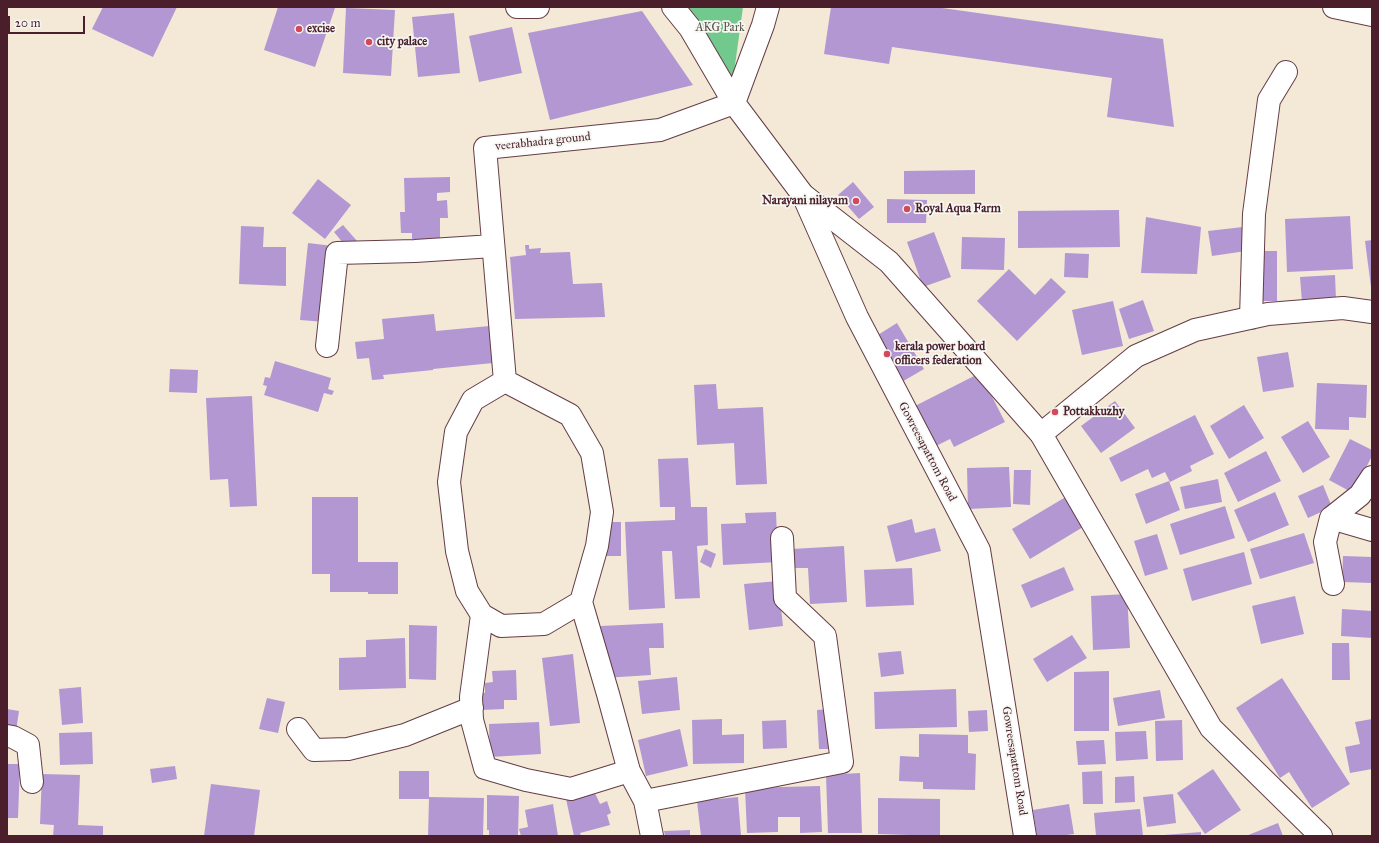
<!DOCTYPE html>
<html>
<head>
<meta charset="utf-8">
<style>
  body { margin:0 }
  #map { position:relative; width:1379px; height:843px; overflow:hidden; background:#f4e8d6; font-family:"IM FELL Great Primer",serif }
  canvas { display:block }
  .frame { position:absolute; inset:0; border:8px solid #4a1f2b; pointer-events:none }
  .scale { position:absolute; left:8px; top:16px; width:77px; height:18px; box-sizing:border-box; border:2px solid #4a1f2b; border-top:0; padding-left:5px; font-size:12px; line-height:14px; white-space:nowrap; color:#4a1f2b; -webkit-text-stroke:3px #f6f6f2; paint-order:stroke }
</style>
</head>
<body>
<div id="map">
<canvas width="1379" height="843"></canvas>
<div class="frame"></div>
<div class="scale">20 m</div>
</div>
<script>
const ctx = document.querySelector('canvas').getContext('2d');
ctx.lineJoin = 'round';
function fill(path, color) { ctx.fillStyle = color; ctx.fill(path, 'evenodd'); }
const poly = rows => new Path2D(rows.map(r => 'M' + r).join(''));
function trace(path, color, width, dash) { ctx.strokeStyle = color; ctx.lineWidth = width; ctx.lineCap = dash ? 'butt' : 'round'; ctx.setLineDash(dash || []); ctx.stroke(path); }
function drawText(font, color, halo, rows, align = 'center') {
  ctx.font = font + ' "IM FELL Great Primer",serif'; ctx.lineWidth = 3.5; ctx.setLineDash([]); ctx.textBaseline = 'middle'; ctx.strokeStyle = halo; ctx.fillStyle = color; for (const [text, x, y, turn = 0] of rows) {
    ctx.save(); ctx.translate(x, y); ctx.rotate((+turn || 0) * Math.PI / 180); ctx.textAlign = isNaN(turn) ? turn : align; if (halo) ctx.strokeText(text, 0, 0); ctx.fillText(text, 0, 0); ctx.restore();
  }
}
const green = poly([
  [685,7,743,7,732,87]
]);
const building = poly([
  [103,7,177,7,153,57,92,29],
  [278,7,335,8,315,67,264,50],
  [831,7,935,7,1163,39,1174,127,1107,117,1112,78,892,47,889,64,824,54],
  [346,8,395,10,391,76,343,73],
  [642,11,693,85,550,120,528,33],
  [454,13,460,73,418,77,412,17],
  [512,27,522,73,479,82,469,36],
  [975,170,975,194,904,194,904,171],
  [450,177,450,192,437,193,437,201,447,200,448,218,440,218,440,245,421,245,421,239,412,239,412,233,401,233,400,212,405,212,404,178],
  [318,179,351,205,325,239,292,213],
  [853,182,874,207,859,219,838,195],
  [887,199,927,200,926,223,887,223],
  [1119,210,1120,247,1018,248,1018,211],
  [1350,216,1353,269,1287,272,1285,219],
  [1146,217,1201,227,1197,274,1141,273],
  [343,225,357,241,348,249,334,232],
  [241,226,264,227,263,247,286,247,286,286,239,284],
  [1243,227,1246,251,1212,256,1208,231],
  [934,232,951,277,923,287,907,242],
  [962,237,1005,238,1004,270,961,269],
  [1372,240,1372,287,1371,287,1365,241],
  [308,243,333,246,325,322,300,320],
  [525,245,529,245,529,249,541,248,540,253,570,252,573,284,602,283,605,317,515,319,510,257,526,255],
  [1257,251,1277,251,1277,301,1257,301],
  [1065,253,1089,254,1088,278,1064,277],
  [1009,269,1035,295,1051,278,1066,292,1017,341,977,301],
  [1335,275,1336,300,1302,302,1300,277],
  [1143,300,1154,331,1129,339,1119,309],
  [1113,301,1123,346,1082,355,1072,310],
  [434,314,436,331,490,326,493,363,433,369,433,370,383,375,384,379,372,380,369,358,357,359,355,342,384,339,382,319],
  [897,323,924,369,900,383,873,338],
  [1288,352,1294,387,1263,392,1257,357],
  [275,361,331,378,328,389,334,391,332,395,324,393,318,412,264,395,267,386,263,385,265,377,270,378],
  [170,369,198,370,197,393,169,392],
  [980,373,1005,422,954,447,950,439,934,447,913,407],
  [1317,383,1367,385,1366,418,1349,417,1349,430,1315,429],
  [716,384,718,409,763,407,767,484,736,485,734,443,697,445,694,385],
  [252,396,257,506,230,507,228,479,210,480,206,398],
  [1115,401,1135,428,1101,453,1081,426],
  [1244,405,1264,438,1229,459,1210,426],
  [1195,415,1214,454,1190,466,1192,471,1170,482,1165,472,1152,478,1148,469,1121,482,1109,458],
  [1308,421,1330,457,1303,473,1281,437],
  [1350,439,1372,450,1372,456,1353,493,1329,480],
  [1266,451,1281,481,1238,502,1224,473],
  [688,458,691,507,707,507,708,545,697,546,700,598,675,599,672,551,662,551,665,608,629,610,625,522,675,520,675,507,660,507,658,459],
  [1009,467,1011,507,968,509,967,468],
  [1014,470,1031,470,1030,505,1013,504],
  [1218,479,1222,502,1185,509,1180,487],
  [1169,481,1180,510,1146,524,1135,494],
  [1323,485,1332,507,1308,518,1298,496],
  [1275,492,1289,525,1248,542,1234,510],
  [1069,495,1088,524,1030,559,1012,529],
  [312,497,358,497,358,562,398,562,398,594,368,594,368,592,330,592,330,574,312,574],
  [1225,506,1235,538,1180,555,1170,524],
  [776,512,778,562,723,565,721,524,746,523,745,513],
  [912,519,915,533,935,528,941,551,896,562,887,526],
  [604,522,621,522,621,556,604,556],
  [1304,533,1314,563,1260,579,1250,549],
  [1157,534,1168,569,1145,576,1134,541],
  [844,546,847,602,810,604,808,568,792,568,792,549],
  [705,549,716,554,711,568,700,562],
  [1244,552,1252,584,1192,601,1183,569],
  [1343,556,1372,557,1372,583,1342,582],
  [1064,567,1074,590,1031,608,1021,585],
  [912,568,914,605,866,607,864,570],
  [778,581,783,626,749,630,744,584],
  [1127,594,1130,648,1093,650,1091,596],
  [1295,596,1304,634,1261,644,1252,606],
  [1342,609,1372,611,1372,638,1341,636],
  [663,623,664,648,649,648,651,675,604,678,601,626],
  [409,625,437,626,436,680,409,679],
  [1072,635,1087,658,1047,682,1033,659],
  [405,638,406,688,339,690,339,658,366,657,366,640],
  [1332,643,1349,643,1350,680,1332,680],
  [901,651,904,674,881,677,878,653],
  [573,654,580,723,550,726,542,658],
  [516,670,517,700,504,700,504,709,481,710,481,700,483,700,482,693,485,693,485,683,493,682,492,671],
  [1109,671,1109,731,1074,731,1074,672],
  [677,677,680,710,642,714,638,681],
  [1282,678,1350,784,1312,808,1289,772,1280,778,1236,708],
  [81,687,83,723,62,725,59,689],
  [956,689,957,727,875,729,874,692],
  [1160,690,1165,718,1118,726,1113,698],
  [267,698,285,702,278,733,259,729],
  [7,709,19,711,16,731,7,729],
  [829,709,830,749,819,749,817,710],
  [987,710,988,731,969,732,968,711],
  [722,719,722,735,744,734,744,763,693,764,692,720],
  [1372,719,1372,769,1350,773,1345,747,1360,744,1355,722],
  [786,720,787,748,763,749,762,721],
  [1182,720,1183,760,1156,761,1155,721],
  [539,722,541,754,490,757,489,724],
  [680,729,688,766,646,776,638,740],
  [1146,731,1148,759,1116,761,1115,732],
  [92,732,93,764,60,765,59,733],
  [919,734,968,735,968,753,976,754,975,790,923,789,923,782,899,781,900,756,919,757],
  [1104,740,1106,764,1078,765,1076,741],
  [7,764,20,764,18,818,7,818],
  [175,766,177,779,152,783,150,769],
  [1213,769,1241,810,1205,834,1177,793],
  [399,771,429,771,429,797,484,798,483,836,428,836,429,799,399,799],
  [1102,771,1103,804,1083,804,1082,772],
  [860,773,862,833,828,833,826,775],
  [42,774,80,775,78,825,103,826,103,836,53,836,54,825,40,824],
  [1134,776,1135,802,1115,803,1115,777],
  [211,784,260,790,254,836,204,836],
  [820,786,822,832,800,833,800,817,778,817,778,832,747,833,745,788],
  [594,791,600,804,607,801,611,813,607,815,610,825,580,833,581,836,574,836,566,799],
  [1173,794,1176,823,1147,827,1143,797],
  [487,795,519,796,518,836,489,836,489,830,487,830],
  [738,797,741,836,701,836,697,801],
  [878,798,940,799,940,836,878,834],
  [553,804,558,836,521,836,519,829,528,827,525,810],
  [1069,804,1074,834,1059,836,1037,836,1033,810],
  [1140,809,1143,836,1096,836,1094,813],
  [1278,823,1283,836,1246,836],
  [690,830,690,836,665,836,664,831],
  [1201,832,1201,836,1164,836,1164,835]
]);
const minor = poly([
  [1334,7,1372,15],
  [1251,318,1254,214,1269,100,1286,72],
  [327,346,337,253,415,251,493,246],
  [505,381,473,400,456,432,449,482,457,551,467,591,482,615,501,626,544,624,581,602,597,546,602,512,592,453,570,415,505,381,485,148,660,130,734,103],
  [1041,434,1136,356,1195,330,1268,314,1343,308,1372,312],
  [1331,518,1372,530],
  [1333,584,1325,542,1331,518,1360,495,1372,477],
  [581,602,608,694,629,771,645,801,842,762,825,636,785,598,782,538],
  [482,615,471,697,472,720,485,768,526,780,571,789,629,771],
  [298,729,314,750,348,749,405,735,472,708],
  [7,736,13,737,28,745,32,782],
  [645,801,652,836]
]);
const tertiary = poly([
  [803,195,857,317,979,550,1025,836]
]);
const secondary = poly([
  [673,7,690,28,734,103,803,195,889,262,1041,434,1211,728,1321,836],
  [734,103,763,25,768,7]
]);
const primary = poly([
  [517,7,538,7]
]);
const markers = [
  [299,29,4,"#d1495b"],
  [369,42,4,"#d1495b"],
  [856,201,4,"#d1495b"],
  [907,209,4,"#d1495b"],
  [887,354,4,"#d1495b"],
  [1055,412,4,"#d1495b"]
];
const parkNames = [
  ["AKG Park",720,28]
];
const poiNames = [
  ["excise",307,29],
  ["city palace",377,42],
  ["Narayani nilayam",848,201,"right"],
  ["Royal Aqua Farm",915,209],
  ["kerala power board",895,347],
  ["officers federation",895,361],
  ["Pottakkuzhy",1063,412]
];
const streetNames = [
  ["veerabhadra ground",543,142,-6],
  ["Gowreesapattom Road",927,452,62],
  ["Gowreesapattom Road",1014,761,81]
];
fill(green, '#72c98e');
fill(building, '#b297d3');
trace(minor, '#643d45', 24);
trace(tertiary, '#643d45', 24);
trace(secondary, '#643d45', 24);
trace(primary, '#643d45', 24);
trace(minor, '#fff', 22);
trace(tertiary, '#fff', 22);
trace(secondary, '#fff', 22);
trace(primary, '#fff', 22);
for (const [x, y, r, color] of markers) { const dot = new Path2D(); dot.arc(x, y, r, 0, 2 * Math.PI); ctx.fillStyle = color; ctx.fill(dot); trace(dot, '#f6f6f2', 1.5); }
drawText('12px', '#565249', '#f6f6f2', parkNames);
drawText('bold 12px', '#4a1f2b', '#f6f6f2', poiNames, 'left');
drawText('12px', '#4a1f2b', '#f6f6f2', streetNames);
</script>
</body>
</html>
